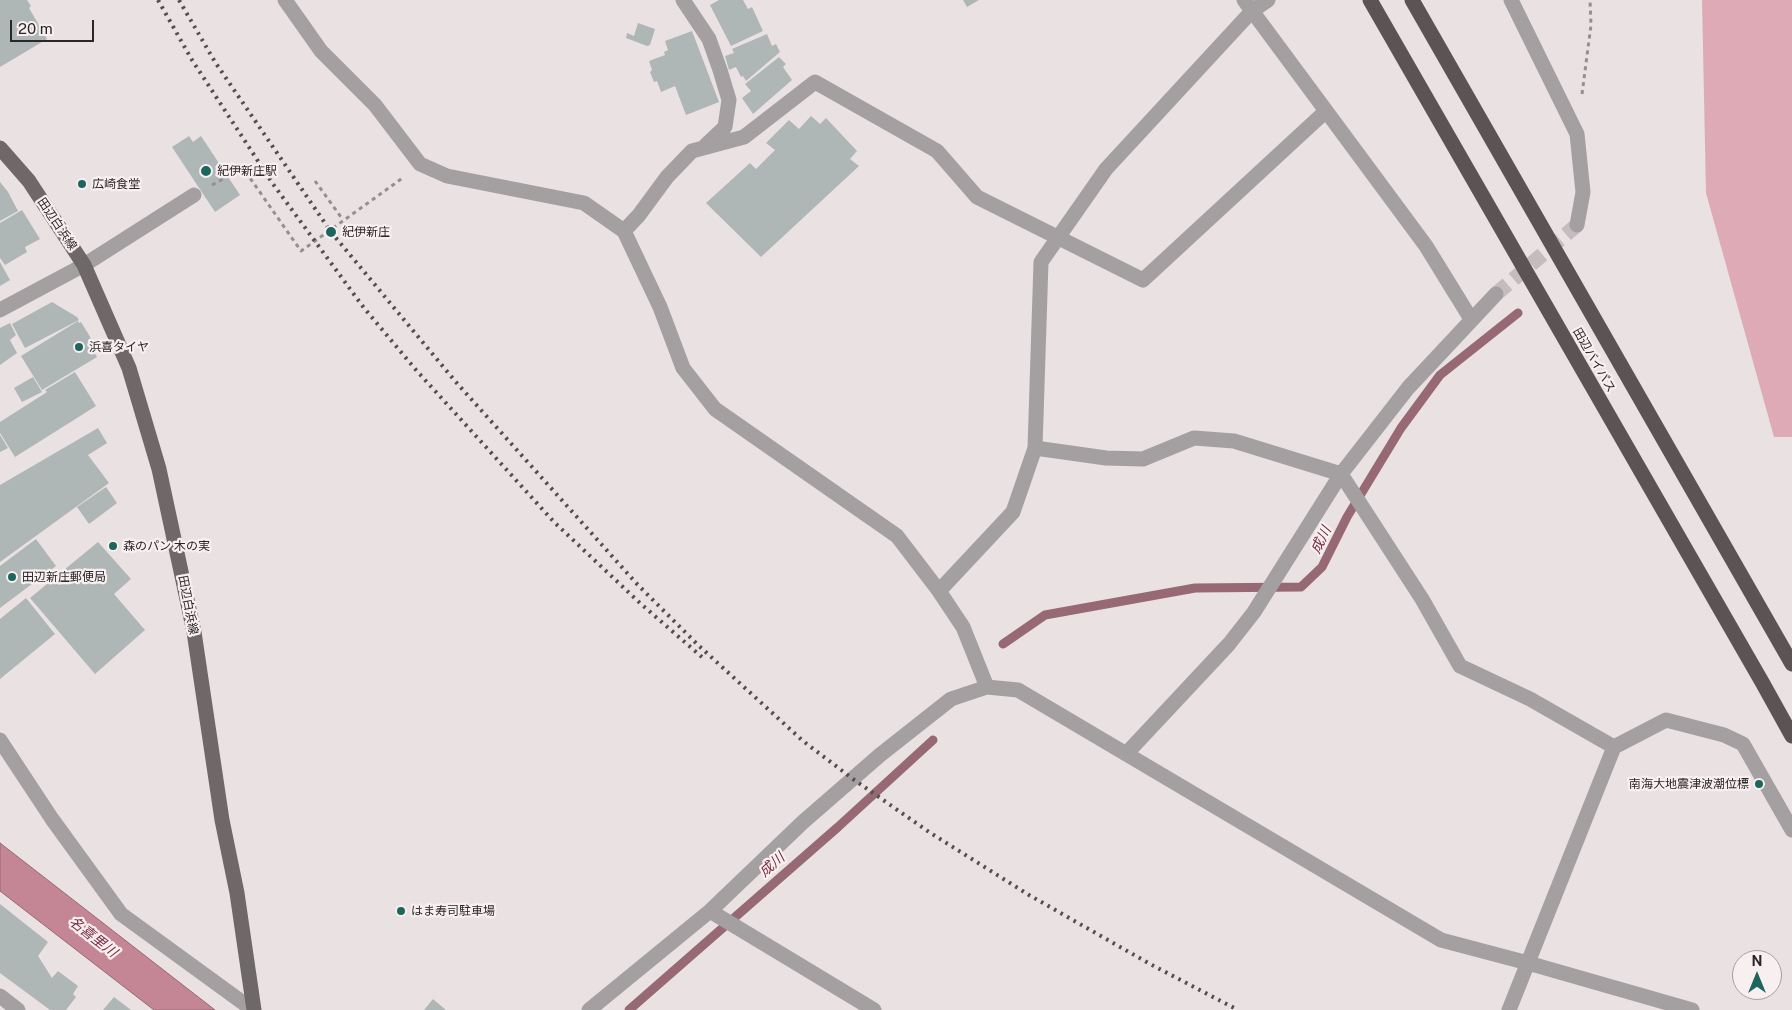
<!DOCTYPE html>
<html>
<head>
<meta charset="utf-8">
<style>
  body { margin:0 }
  #map { position:relative; width:1792px; height:1010px; overflow:hidden; background:#eae1e3; font-family:"Public Sans",sans-serif }
  canvas { display:block }
  .north { position:absolute; left:1732px; top:950px; width:50px; height:50px; box-sizing:border-box; background:#f7eff0; border:1px solid #a59fa0; border-radius:50%; rotate:0deg; font-size:14px; font-weight:700; line-height:20px; text-align:center; color:#2a2728 }
  .north::after { content:''; display:block; margin:auto; width:18px; height:22px; background:#1c665e; clip-path:polygon(50% 0,100% 100%,50% 72%,0 100%) }
  .scale { position:absolute; left:10px; top:20px; width:84px; height:22px; box-sizing:border-box; border:2px solid #2a2728; border-top:0; padding-left:6px; font-size:15px; line-height:18px; white-space:nowrap; color:#2a2728; -webkit-text-stroke:4px #f7eff0; paint-order:stroke }
</style>
</head>
<body>
<div id="map">
<canvas width="1792" height="1010"></canvas>
<div class="north">N</div>
<div class="scale">20 m</div>
</div>
<script>
const ctx = document.querySelector('canvas').getContext('2d');
ctx.lineJoin = 'round';
function fill(path, color) { ctx.fillStyle = color; ctx.fill(path, 'evenodd'); }
const poly = rows => new Path2D(rows.map(r => 'M' + r).join(''));
function trace(path, color, width, dash) { ctx.strokeStyle = color; ctx.lineWidth = width; ctx.lineCap = dash ? 'butt' : 'round'; ctx.setLineDash(dash || []); ctx.stroke(path); }
function drawText(font, color, halo, rows, align = 'center') {
  ctx.font = font + ' "Public Sans","Noto Sans JP",sans-serif'; ctx.lineWidth = 4.5; ctx.setLineDash([]); ctx.textBaseline = 'middle'; ctx.strokeStyle = halo; ctx.fillStyle = color; for (const [text, x, y, turn = 0] of rows) {
    ctx.save(); ctx.translate(x, y); ctx.rotate((+turn || 0) * Math.PI / 180); ctx.textAlign = isNaN(turn) ? turn : align; if (halo) ctx.strokeText(text, 0, 0); ctx.fillText(text, 0, 0); ctx.restore();
  }
}
const green = poly([
  [1702,0,1792,0,1792,437,1774,437,1706,193]
]);
const water = poly([
  [0,843,215,1010,154,1010,0,891,0,843]
]);
const stream = poly([
  [1003,644,1045,615,1195,588,1301,587,1322,567,1347,517,1401,428,1440,375,1518,313],
  [629,1010,838,827,933,740]
]);
const building = poly([
  [0,0,27,0,31,6,29,8,47,39,0,67],
  [719,0,743,0,748,9,752,7,763,31,731,46,710,5],
  [963,0,979,0,967,7],
  [638,23,655,29,650,45,647,46,626,38,627,33,634,36],
  [692,31,719,102,686,115,675,86,661,92,657,81,654,82,650,72,652,70,649,61,665,55,664,52,668,50,665,41],
  [767,34,772,46,776,44,780,52,746,81,743,76,741,77,736,67,729,70,725,56,734,53,732,49],
  [779,57,786,64,783,67,792,80,753,114,742,98,751,91,745,84],
  [811,116,820,124,826,118,857,151,850,159,859,166,761,257,706,203,750,163,756,169,775,150,766,143,789,120,799,129],
  [189,136,193,142,201,136,240,195,215,212,172,147],
  [0,182,8,192,18,211,0,221],
  [22,210,40,239,25,247,27,252,5,265,0,258,0,223],
  [0,262,10,280,0,286],
  [52,302,77,317,79,320,25,348,12,324],
  [78,321,79,323,81,322,98,350,94,352,97,357,42,390,21,356],
  [10,323,16,335,10,340,17,353,0,365,0,328],
  [75,372,96,406,15,457,0,433,0,422,47,392,45,390],
  [33,377,42,392,22,402,14,388],
  [98,428,107,443,88,455,109,483,0,562,0,485],
  [0,435,8,448,0,452],
  [106,487,117,503,89,524,77,507],
  [36,539,56,566,0,608,0,566],
  [98,542,131,579,114,594,145,630,95,674,30,598],
  [26,598,55,634,0,679,0,619],
  [0,904,48,942,38,956,52,978,58,971,78,986,73,994,76,997,66,1010,50,1010,0,973],
  [114,997,131,1010,103,1010],
  [433,999,446,1010,424,1010]
]);
const minorTunnel = poly([
  [1496,294,1577,225]
]);
const path = poly([
  [1582,94,1591,25,1590,0],
  [315,181,343,220],
  [212,185,243,168,301,251,404,177]
]);
const minor = poly([
  [285,0,321,51,375,105,420,164,447,176,584,203,624,231,660,307,683,368,715,409,897,536,939,591,963,627,987,687],
  [683,0,709,39,720,70,729,100,725,127,705,146],
  [1244,0,1426,246,1471,319],
  [1511,0,1577,134,1583,192,1577,225],
  [624,231,639,215,667,177,692,151,744,137,815,82,937,151,977,197,1143,280,1326,111],
  [0,310,84,265,194,195],
  [1035,448,1106,458,1143,459,1194,438,1234,441,1341,474,1422,599,1460,666,1530,699,1614,747],
  [939,591,1013,512,1035,448,1041,262,1106,169,1252,11,1268,0],
  [0,740,52,819,121,914,253,1010],
  [1126,754,1229,644,1254,612,1341,474,1408,388,1496,294],
  [710,911,874,1010],
  [0,996,18,1010],
  [589,1010,710,911,803,822,880,755,951,699,987,687,1018,690,1441,940,1528,963,1692,1010],
  [1509,1010,1614,747,1666,720,1724,735,1743,744,1792,830]
]);
const major = poly([
  [0,148,29,181,84,265,129,368,159,469,194,632,222,820,237,893,254,1010]
]);
const highway = poly([
  [1370,0,1762,682,1792,736],
  [1412,0,1792,664]
]);
const rail = poly([
  [158,0,192,60,273,184,364,308,416,370,554,522,641,604,703,658],
  [179,0,215,62,331,232,455,381,637,584,698,645,803,741,853,779,929,832,1029,895,1150,964,1238,1010]
]);
const markers = [
  [206,171,6,"#1c665e"],
  [82,184,5,"#1c665e"],
  [331,232,6,"#1c665e"],
  [79,347,5,"#1c665e"],
  [113,546,5,"#1c665e"],
  [12,577,5,"#1c665e"],
  [1759,784,5,"#1c665e"],
  [401,911,5,"#1c665e"]
];
const poiNames = [
  ["紀伊新庄駅",217,171],
  ["広崎食堂",92,184],
  ["紀伊新庄",342,232],
  ["浜喜タイヤ",89,347],
  ["森のパン 木の実",123,546],
  ["田辺新庄郵便局",22,577],
  ["南海大地震津波潮位標",1749,784,"right"],
  ["はま寿司駐車場",411,911]
];
const streetNames = [
  ["田辺白浜線",57,224,56],
  ["田辺バイパス",1594,360,60],
  ["田辺白浜線",188,605,79]
];
const waterNames = [
  ["成川",1321,540,-64],
  ["成川",772,865,-42],
  ["名喜里川",93,937,38]
];
fill(green, '#ddaab5');
fill(water, '#c48594');
trace(water, '#966974', 1);
trace(stream, '#966974', 9);
fill(building, '#aeb7b5');
trace(minorTunnel, '#c4bcbe', 15, [15, 8]);
trace(path, '#968f91', 3, [4, 4]);
trace(minor, '#a4a0a1', 15);
trace(major, '#6e6869', 15);
trace(highway, '#5b5455', 15);
trace(rail, '#534e4f', 4, [2.5, 5]);
for (const [x, y, r, color] of markers) { const dot = new Path2D(); dot.arc(x, y, r, 0, 2 * Math.PI); ctx.fillStyle = color; ctx.fill(dot); trace(dot, '#f7eff0', 2); }
drawText('12px', '#2a2728', '#f7eff0', poiNames, 'left');
drawText('12px', '#2a2728', '#f7eff0', streetNames);
drawText('italic 14px', '#782b43', '#f7eff0', waterNames);
</script>
</body>
</html>
